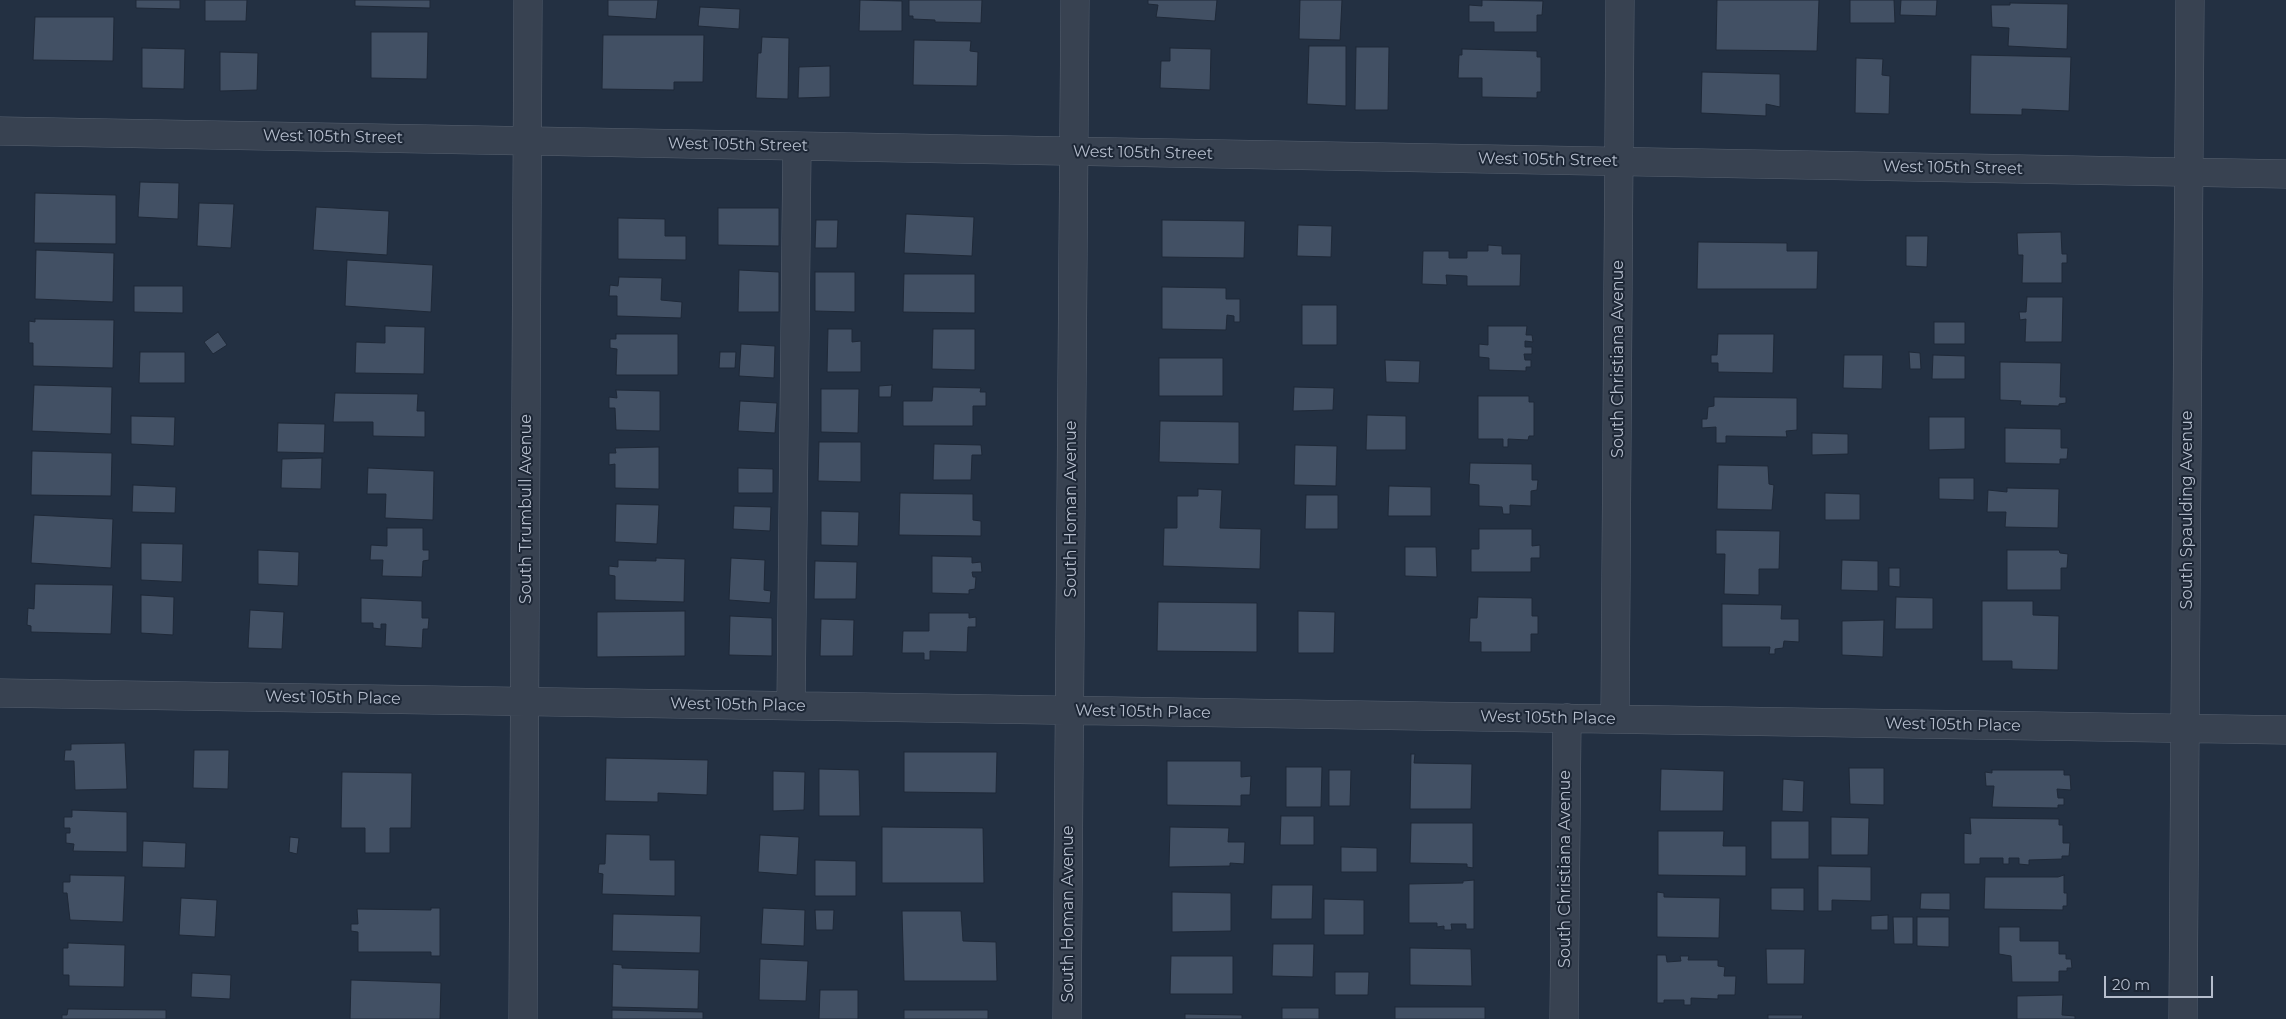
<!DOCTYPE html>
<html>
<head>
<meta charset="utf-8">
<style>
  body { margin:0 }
  #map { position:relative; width:2286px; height:1019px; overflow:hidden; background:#233042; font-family:Montserrat,sans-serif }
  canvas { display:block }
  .scale { position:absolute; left:2104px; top:976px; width:109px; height:22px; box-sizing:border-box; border:2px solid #b5bdcc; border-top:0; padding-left:6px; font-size:15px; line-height:18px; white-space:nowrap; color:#b5bdcc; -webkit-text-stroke:4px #1d2736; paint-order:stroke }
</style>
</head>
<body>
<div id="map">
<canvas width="2286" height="1019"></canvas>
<div class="scale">20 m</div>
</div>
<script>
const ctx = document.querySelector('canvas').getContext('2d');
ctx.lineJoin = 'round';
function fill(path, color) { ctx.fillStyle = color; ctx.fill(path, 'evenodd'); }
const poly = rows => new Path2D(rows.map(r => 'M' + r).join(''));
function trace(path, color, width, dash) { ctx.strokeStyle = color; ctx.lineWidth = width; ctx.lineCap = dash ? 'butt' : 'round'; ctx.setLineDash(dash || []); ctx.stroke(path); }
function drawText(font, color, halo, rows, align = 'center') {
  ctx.font = font + ' Montserrat,sans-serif'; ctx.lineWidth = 4; ctx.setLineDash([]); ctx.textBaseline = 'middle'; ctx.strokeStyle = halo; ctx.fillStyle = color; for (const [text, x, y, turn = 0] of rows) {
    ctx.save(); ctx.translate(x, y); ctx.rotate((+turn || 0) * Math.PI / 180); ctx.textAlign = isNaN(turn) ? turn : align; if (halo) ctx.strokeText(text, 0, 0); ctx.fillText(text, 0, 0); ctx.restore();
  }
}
const building = poly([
  [136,0,180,0,180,9,136,8,136,0],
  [205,0,247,0,246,21,205,21,205,0],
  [355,0,430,0,430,8,355,6,355,0],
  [608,0,658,0,656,19,608,16,608,0],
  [860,0,902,1,902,31,859,31,860,0],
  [909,0,982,0,981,23,935,22,935,20,913,19,913,16,909,16,909,0],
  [1148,0,1217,0,1215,21,1156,17,1158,5,1148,4,1148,0],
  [1300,0,1342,0,1340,40,1299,39,1300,0],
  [1482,0,1543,1,1542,15,1537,15,1537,32,1494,32,1494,22,1469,22,1469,5,1482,6,1482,0],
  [1717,0,1819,0,1817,51,1716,50,1717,0],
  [1850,0,1894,0,1895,23,1850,23,1850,0],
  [1901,0,1937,0,1936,16,1900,15,1901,0],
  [2010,3,2068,4,2067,49,2008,46,2009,28,1992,27,1991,5,2010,5,2010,3],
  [700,7,740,9,739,29,698,26,700,7],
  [35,17,114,17,113,61,33,60,35,17],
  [371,32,428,32,427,79,371,78,371,32],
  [603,35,704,35,703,82,674,82,674,90,602,89,603,35],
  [762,37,789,38,788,99,756,98,758,53,761,53,762,37],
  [914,40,971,41,970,51,978,52,977,86,913,85,914,40],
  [1309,46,1346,46,1346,106,1307,104,1309,46],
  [1356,47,1389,47,1388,110,1355,110,1356,47],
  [142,48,185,49,184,89,142,88,142,48],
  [1170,48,1211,49,1210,90,1160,88,1161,61,1170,61,1170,48],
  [1462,49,1537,51,1537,57,1541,57,1541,92,1537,92,1537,98,1482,97,1482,78,1458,78,1459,55,1462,55,1462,49],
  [220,52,258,53,257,90,220,91,220,52],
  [1971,55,2071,57,2069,111,2022,109,2022,115,1970,114,1971,55],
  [1856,58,1883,59,1882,75,1890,76,1889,114,1855,113,1856,58],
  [830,66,830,97,798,98,799,67,830,66],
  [1702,72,1780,74,1780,107,1766,104,1766,116,1701,113,1702,72],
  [140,182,179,183,178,219,138,217,140,182],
  [35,193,116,195,116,244,34,243,35,193],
  [199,203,234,204,231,248,197,246,199,203],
  [316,207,389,211,387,255,313,250,316,207],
  [718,208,779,208,779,246,718,245,718,208],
  [906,214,974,217,972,256,904,253,906,214],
  [618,218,665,219,665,236,686,236,686,260,618,259,618,218],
  [816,220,838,220,837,248,815,248,816,220],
  [1162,220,1245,221,1244,258,1162,257,1162,220],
  [1298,225,1332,226,1331,257,1297,256,1298,225],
  [2061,232,2062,254,2067,254,2067,263,2062,263,2062,283,2022,283,2023,255,2018,255,2017,233,2061,232],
  [1906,236,1928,236,1927,267,1906,266,1906,236],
  [1698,242,1787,243,1787,251,1818,251,1817,289,1697,289,1698,242],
  [1488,245,1502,246,1502,254,1521,254,1520,286,1467,286,1467,276,1446,275,1447,285,1422,284,1423,251,1449,251,1449,258,1467,258,1467,251,1488,251,1488,245],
  [36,250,114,253,113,302,35,299,36,250],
  [347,260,433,265,431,312,345,306,347,260],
  [739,270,779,272,779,312,738,312,739,270],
  [815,272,855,272,855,312,815,311,815,272],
  [904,274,975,274,975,313,903,312,904,274],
  [619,277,662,278,661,300,682,302,681,318,617,316,617,296,609,296,610,285,618,286,619,277],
  [134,286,183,286,183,313,134,312,134,286],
  [1162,287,1226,288,1226,299,1240,299,1240,322,1234,322,1234,316,1227,315,1226,330,1162,329,1162,287],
  [2027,297,2063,297,2062,342,2025,342,2026,319,2020,320,2019,312,2026,312,2027,297],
  [1302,305,1337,305,1337,345,1302,345,1302,305],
  [35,319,114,320,113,368,33,366,33,343,29,343,29,321,35,322,35,319],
  [1934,322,1965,322,1965,344,1934,344,1934,322],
  [385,326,425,327,424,374,355,373,356,342,385,343,385,326],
  [1488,326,1527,326,1526,335,1532,335,1533,342,1525,341,1525,347,1532,347,1532,354,1524,354,1525,360,1531,360,1531,367,1526,367,1526,371,1489,370,1489,358,1479,357,1479,344,1488,345,1488,326],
  [828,329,852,329,852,342,861,341,861,372,827,372,828,329],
  [933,329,975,329,975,370,932,369,933,329],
  [218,332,227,345,213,354,204,342,218,332],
  [616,334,678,334,678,375,616,375,617,349,610,348,610,339,616,339,616,334],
  [1718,334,1774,334,1773,373,1718,372,1718,363,1711,363,1711,355,1717,355,1718,334],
  [741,344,775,346,774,378,739,376,741,344],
  [140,352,185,352,185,383,139,383,140,352],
  [720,352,736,352,735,368,719,368,720,352],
  [1909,352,1920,353,1921,369,1910,369,1909,352],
  [1844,355,1883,355,1882,389,1843,388,1844,355],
  [1933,355,1965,356,1965,379,1932,379,1933,355],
  [1159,358,1223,358,1223,396,1159,396,1159,358],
  [1385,360,1420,361,1419,383,1386,382,1385,360],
  [2000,362,2061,363,2060,397,2066,397,2066,403,2059,404,2059,406,2020,405,2021,401,2000,400,2000,362],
  [34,385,112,387,111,434,32,431,34,385],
  [892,385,891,397,879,397,879,386,892,385],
  [933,387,981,388,980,392,986,392,986,406,973,406,973,426,903,426,903,401,932,401,933,387],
  [1294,387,1334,388,1333,410,1293,411,1294,387],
  [821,389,859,389,858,433,821,432,821,389],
  [616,390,660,391,660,431,616,430,615,408,609,408,609,397,617,398,616,390],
  [335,393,418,394,417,411,425,411,425,437,373,436,373,422,333,422,335,393],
  [1478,396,1529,396,1529,402,1534,402,1534,436,1529,436,1528,440,1508,439,1508,447,1503,447,1503,439,1478,439,1478,396],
  [1714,397,1797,398,1797,430,1786,431,1787,437,1726,436,1726,443,1716,443,1716,427,1702,428,1702,419,1707,419,1708,407,1714,406,1714,397],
  [740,401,777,403,775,433,738,431,740,401],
  [1367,415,1406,416,1406,450,1366,450,1367,415],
  [131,416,175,417,174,446,131,444,131,416],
  [1929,417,1965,417,1965,449,1929,450,1929,417],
  [1160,421,1239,422,1239,464,1159,462,1160,421],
  [278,423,325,424,324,453,277,452,278,423],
  [2005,428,2061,429,2061,448,2068,448,2067,459,2060,459,2060,464,2005,463,2005,428],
  [1812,433,1848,434,1848,454,1812,455,1812,433],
  [819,442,861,442,861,482,818,481,819,442],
  [934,444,981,445,982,455,972,455,971,480,933,480,934,444],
  [1295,445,1337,446,1336,486,1294,485,1295,445],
  [659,447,659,489,615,488,615,464,609,465,609,453,616,453,615,448,659,447],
  [32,451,112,453,111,496,31,495,32,451],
  [322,458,321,489,281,488,282,459,322,458],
  [1470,463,1532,464,1532,480,1538,480,1537,490,1531,491,1531,506,1510,505,1510,514,1503,514,1502,507,1479,506,1479,485,1469,484,1470,463],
  [1718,465,1768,466,1769,484,1774,485,1772,510,1717,509,1718,465],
  [368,468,434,471,433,520,385,518,386,494,367,494,368,468],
  [738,468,773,469,773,493,738,493,738,468],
  [1939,478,1974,478,1974,500,1939,499,1939,478],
  [133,485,176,487,175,513,132,512,133,485],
  [1389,486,1431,487,1431,516,1388,516,1389,486],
  [2007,488,2059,489,2058,528,2005,527,2006,512,1987,512,1988,490,2007,492,2007,488],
  [1198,489,1222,490,1220,528,1261,529,1260,569,1163,566,1164,528,1177,528,1177,496,1198,496,1198,489],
  [900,493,973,494,973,520,981,521,981,536,899,535,900,493],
  [1825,493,1860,494,1860,520,1825,520,1825,493],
  [1306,495,1338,495,1338,529,1305,529,1306,495],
  [616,504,659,505,657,544,615,542,616,504],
  [734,506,771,507,770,531,733,529,734,506],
  [821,511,859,512,858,546,821,545,821,511],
  [34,515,113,519,111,568,31,563,34,515],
  [387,528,423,528,423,550,429,550,429,560,423,561,422,577,382,576,383,560,370,560,371,545,387,546,387,528],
  [1479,529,1532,529,1532,546,1540,545,1540,558,1531,558,1531,572,1471,572,1471,549,1479,549,1479,529],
  [1716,530,1780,531,1779,569,1759,569,1759,595,1724,594,1725,554,1716,554,1716,530],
  [141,543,183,544,182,582,141,580,141,543],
  [1405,547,1436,547,1437,577,1405,576,1405,547],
  [258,550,299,552,298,586,258,584,258,550],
  [2007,550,2059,550,2060,553,2068,554,2067,568,2061,568,2061,590,2007,590,2007,550],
  [932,556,972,557,972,563,981,562,982,572,972,572,973,577,976,577,975,589,969,590,969,594,932,593,932,556],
  [656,558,685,559,684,602,615,600,615,576,609,575,609,566,618,567,618,560,656,561,656,558],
  [731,558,765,560,764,590,771,591,770,603,729,600,731,558],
  [1842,560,1878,561,1878,591,1841,590,1842,560],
  [815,561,857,562,856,599,814,599,815,561],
  [1889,568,1900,568,1900,587,1889,586,1889,568],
  [35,584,113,585,111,634,31,632,31,626,27,625,28,608,34,609,35,584],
  [141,595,174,597,173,635,141,633,141,595],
  [1478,597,1532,598,1532,616,1538,616,1538,634,1531,634,1531,652,1481,652,1481,642,1469,642,1470,618,1477,618,1478,597],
  [1896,597,1933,598,1933,629,1895,629,1896,597],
  [361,598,422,601,422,618,429,618,428,629,423,629,422,648,385,646,386,624,381,624,381,629,373,628,373,623,361,623,361,598],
  [1982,601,2033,601,2033,615,2059,616,2058,670,2012,669,2012,661,1982,661,1982,601],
  [1158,602,1257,603,1257,652,1157,651,1158,602],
  [1722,604,1782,605,1781,619,1799,619,1799,642,1784,641,1783,648,1775,649,1775,654,1769,654,1770,647,1722,647,1722,604],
  [250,610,284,612,282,649,248,648,250,610],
  [685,611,685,656,597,657,597,612,685,611],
  [1298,611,1335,612,1334,653,1298,653,1298,611],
  [929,613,969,613,969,618,976,617,976,627,968,627,967,652,930,651,930,660,924,660,924,653,902,653,903,631,929,631,929,613],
  [730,616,772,618,772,656,729,655,730,616],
  [821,619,854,620,853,656,820,656,821,619],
  [1884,620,1883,657,1842,655,1842,621,1884,620],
  [125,743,127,789,75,790,74,761,64,761,65,750,71,750,71,744,125,743],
  [194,750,229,750,228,789,193,788,194,750],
  [904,752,997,752,996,793,904,792,904,752],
  [1411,754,1415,754,1414,763,1472,764,1471,809,1410,809,1411,754],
  [606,758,708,760,707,795,658,793,658,802,605,801,606,758],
  [1167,761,1241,761,1241,777,1251,776,1250,795,1241,795,1241,806,1167,805,1167,761],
  [1286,767,1322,767,1321,807,1286,807,1286,767],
  [1849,768,1884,768,1884,805,1850,804,1849,768],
  [819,769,859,770,860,816,819,816,819,769],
  [1661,769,1724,771,1723,811,1660,811,1661,769],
  [1329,770,1351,770,1350,806,1329,806,1329,770],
  [1992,770,2064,770,2064,775,2070,775,2071,790,2057,789,2058,798,2064,798,2064,805,2058,805,2058,808,1992,807,1994,786,1986,786,1985,772,1992,773,1992,770],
  [773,771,805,772,804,810,773,811,773,771],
  [342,772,412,773,411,828,390,828,390,853,365,853,365,828,341,828,342,772],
  [1783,779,1804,781,1803,812,1782,811,1783,779],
  [72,810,127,812,127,852,73,851,74,844,66,843,66,833,70,833,70,828,64,828,64,817,72,817,72,810],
  [1281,816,1314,816,1314,845,1280,845,1281,816],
  [1831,817,1869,818,1868,855,1831,855,1831,817],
  [1970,818,2059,819,2059,825,2063,825,2063,843,2070,843,2069,856,2062,856,2062,859,2029,860,2029,865,2019,864,2019,858,2009,858,2009,864,2003,864,2003,858,1980,858,1980,864,1964,864,1964,833,1971,834,1970,818],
  [1771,821,1809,821,1809,859,1771,859,1771,821],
  [1411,823,1473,823,1473,868,1467,867,1467,864,1410,863,1411,823],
  [882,827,983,828,984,883,882,883,882,827],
  [1170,827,1229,828,1228,842,1245,842,1244,864,1230,863,1230,866,1169,867,1170,827],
  [1658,831,1724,831,1723,846,1746,846,1746,876,1658,875,1658,831],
  [606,834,650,835,650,860,675,860,675,896,602,894,603,874,598,873,599,864,605,864,606,834],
  [760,835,799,837,797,875,758,872,760,835],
  [290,837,299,838,297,854,289,852,290,837],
  [143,841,186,843,185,868,142,867,143,841],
  [1341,847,1377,848,1377,872,1341,872,1341,847],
  [815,860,856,861,856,896,815,896,815,860],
  [1818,866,1871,867,1871,901,1832,900,1832,911,1818,911,1818,866],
  [70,875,125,876,123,922,70,920,67,893,63,893,63,882,70,882,70,875],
  [2064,875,2064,893,2067,893,2067,906,2063,906,2063,910,1984,909,1985,877,2058,877,2064,875],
  [1474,880,1474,929,1466,929,1466,924,1451,924,1452,930,1444,930,1444,926,1437,927,1437,923,1409,923,1409,884,1463,883,1463,881,1474,880],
  [1272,885,1313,885,1312,919,1271,919,1272,885],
  [1771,888,1804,888,1804,911,1771,910,1771,888],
  [1172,892,1231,893,1231,931,1172,932,1172,892],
  [1657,892,1664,893,1664,897,1720,898,1719,938,1657,937,1657,892],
  [1921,893,1950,893,1950,910,1920,909,1921,893],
  [181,898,217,900,215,937,179,935,181,898],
  [1324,899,1364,900,1364,935,1324,935,1324,899],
  [431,908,440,908,440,956,431,956,431,952,358,952,358,932,351,931,351,924,358,924,357,909,431,910,431,908],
  [763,908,805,910,804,946,761,944,763,908],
  [815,910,834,910,833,930,816,930,815,910],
  [902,911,961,911,963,941,996,942,997,981,904,981,902,911],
  [613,914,701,916,700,953,612,951,613,914],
  [1888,915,1888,930,1871,930,1871,916,1888,915],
  [1893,917,1913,917,1913,944,1894,944,1893,917],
  [1917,917,1949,917,1949,947,1917,946,1917,917],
  [1999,927,2020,927,2020,941,2059,941,2059,954,2066,954,2066,959,2071,959,2072,968,2067,968,2067,971,2059,971,2059,982,2012,982,2011,956,1999,954,1999,927],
  [68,943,125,945,124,987,69,986,69,975,63,975,63,948,68,948,68,943],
  [1273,944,1314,944,1313,977,1272,976,1273,944],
  [1410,948,1471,949,1472,986,1410,985,1410,948],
  [1766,949,1805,949,1804,984,1767,984,1766,949],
  [1657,955,1666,955,1667,962,1681,961,1680,956,1689,956,1688,960,1718,960,1718,966,1725,967,1724,976,1736,976,1735,995,1718,995,1718,999,1691,998,1691,1005,1684,1005,1684,1000,1664,1000,1664,1003,1657,1003,1657,955],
  [1171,956,1233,956,1233,994,1170,994,1171,956],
  [760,959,808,961,806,1001,759,1000,760,959],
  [613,964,622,965,622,968,699,970,698,1009,612,1007,613,964],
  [1335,972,1369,972,1368,995,1335,995,1335,972],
  [192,973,231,975,230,999,191,997,192,973],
  [351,980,441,983,440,1019,350,1019,351,980],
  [820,990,858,990,858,1019,819,1019,820,990],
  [2063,995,2062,1015,2075,1016,2075,1019,2017,1019,2017,996,2063,995],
  [1395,1007,1485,1007,1485,1019,1395,1019,1395,1007],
  [1282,1008,1319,1008,1319,1019,1282,1019,1282,1008],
  [68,1009,166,1010,166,1019,62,1019,62,1015,67,1015,68,1009],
  [612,1010,703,1012,703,1019,612,1019,612,1010],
  [904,1010,988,1010,988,1019,904,1019,904,1010],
  [1185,1014,1242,1015,1242,1019,1185,1019,1185,1014],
  [1768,1015,1803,1015,1802,1019,1768,1019,1768,1015]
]);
const minor = poly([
  [0,131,2286,174],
  [0,693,2286,730],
  [791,706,797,146],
  [1615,719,1620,0],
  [523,1019,528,0],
  [1067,1019,1075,0],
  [1564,1019,1567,718],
  [2183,1019,2190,0]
]);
const streetNames = [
  ["West 105th Street",333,137,1],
  ["West 105th Street",738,145,1],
  ["West 105th Street",1143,153,1],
  ["West 105th Street",1548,160,1],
  ["West 105th Street",1953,168,1],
  ["South Christiana Avenue",1618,359,-90],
  ["South Trumbull Avenue",526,509,-90],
  ["South Homan Avenue",1071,509,-90],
  ["South Spaulding Avenue",2187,510,-90],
  ["West 105th Place",333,698,1],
  ["West 105th Place",738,705,1],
  ["West 105th Place",1143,712,1],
  ["West 105th Place",1548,718,1],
  ["West 105th Place",1953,725,1],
  ["South Christiana Avenue",1565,869,-90],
  ["South Homan Avenue",1068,914,-90]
];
fill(building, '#425064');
trace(building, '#1f2938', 1);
trace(minor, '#56606f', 29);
trace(minor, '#384251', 28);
drawText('16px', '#b5bdcc', '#1d2736', streetNames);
</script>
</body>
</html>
